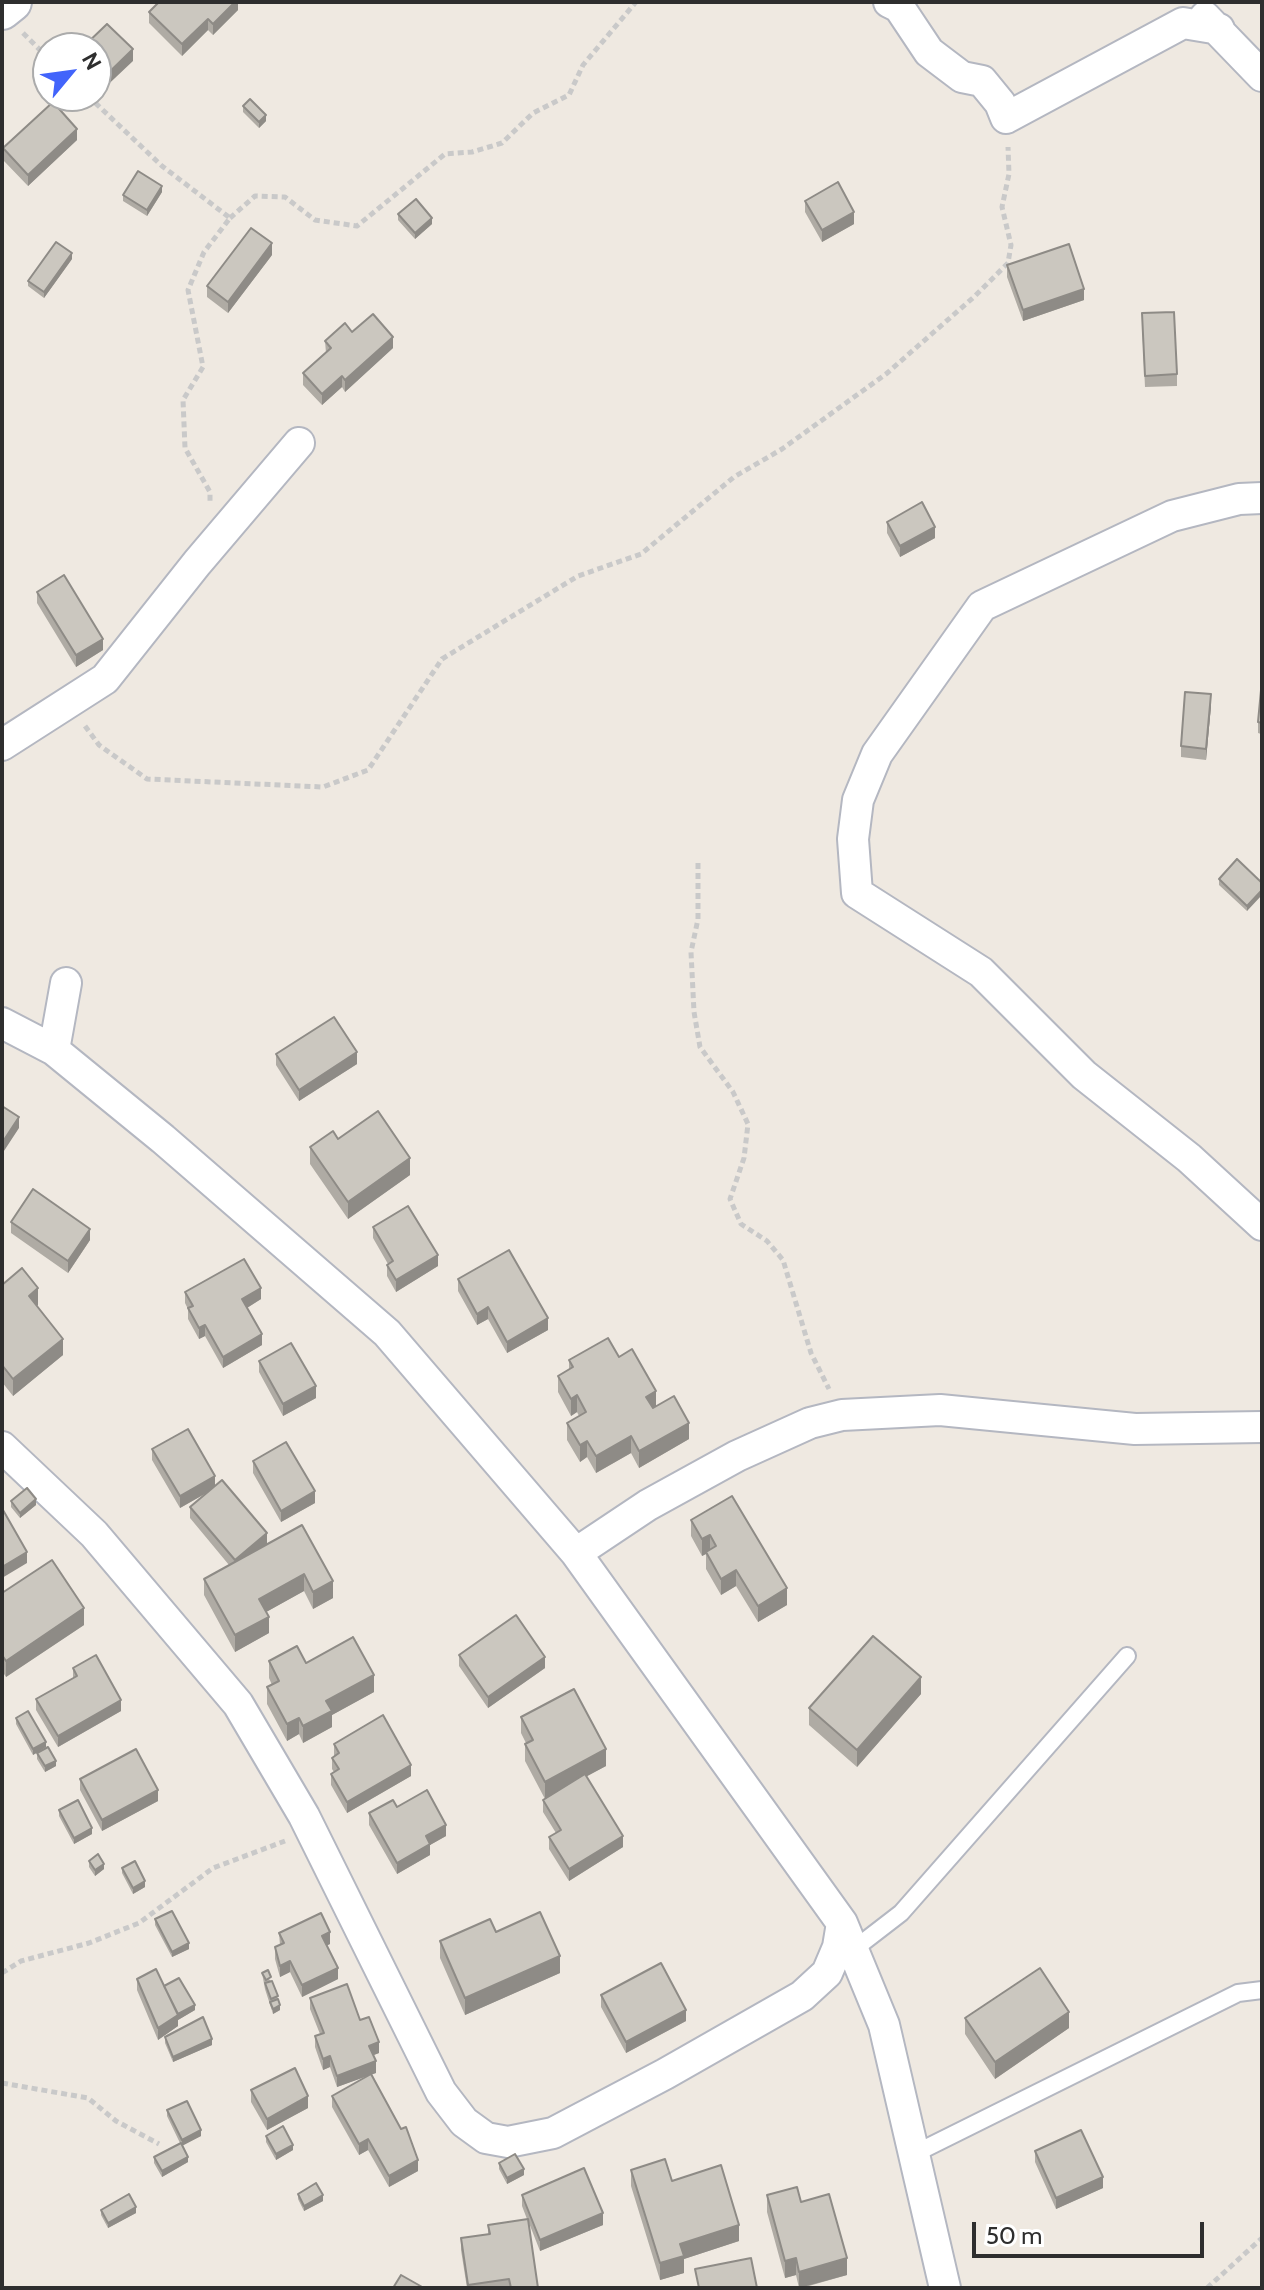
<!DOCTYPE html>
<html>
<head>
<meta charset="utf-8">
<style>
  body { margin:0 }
  #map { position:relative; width:1264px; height:2290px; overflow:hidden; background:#efe9e1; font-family:Cabin,sans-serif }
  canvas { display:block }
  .frame { position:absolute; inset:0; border:4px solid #2e2e2e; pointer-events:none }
  .north { position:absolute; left:32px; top:32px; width:80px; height:80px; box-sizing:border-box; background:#fff; border:2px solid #ababab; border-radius:50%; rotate:61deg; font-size:22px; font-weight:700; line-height:32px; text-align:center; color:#2e2e2e }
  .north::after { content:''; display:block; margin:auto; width:28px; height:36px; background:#4264fb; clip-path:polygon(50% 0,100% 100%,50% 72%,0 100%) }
  .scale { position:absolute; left:972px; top:2222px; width:232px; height:36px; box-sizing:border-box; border:4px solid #2e2e2e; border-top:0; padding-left:10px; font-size:24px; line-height:28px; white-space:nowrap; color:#2e2e2e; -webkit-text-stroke:6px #fff; paint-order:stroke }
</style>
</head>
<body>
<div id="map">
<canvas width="1264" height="2290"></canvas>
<div class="frame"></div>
<div class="north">N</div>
<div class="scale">50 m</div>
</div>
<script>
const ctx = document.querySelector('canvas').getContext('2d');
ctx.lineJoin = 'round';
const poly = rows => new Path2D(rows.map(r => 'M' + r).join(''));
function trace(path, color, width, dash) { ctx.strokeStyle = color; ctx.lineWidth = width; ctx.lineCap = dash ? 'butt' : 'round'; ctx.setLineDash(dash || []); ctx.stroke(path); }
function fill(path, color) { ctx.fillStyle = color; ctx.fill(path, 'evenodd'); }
const path = poly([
  [23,33,48,58],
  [88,96,162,166,230,218,204,252,188,290,203,367,183,400,185,448,210,492,210,503],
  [230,218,255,196,285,197,315,220,357,226,445,154,472,152,502,143,533,113,569,95,583,65,636,2],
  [85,726,99,745,147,779,323,787,368,770,442,659,578,576,641,554,734,477,782,449,886,374,975,296,1008,263,1011,245,1002,207,1009,174,1008,147],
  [698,863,698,919,691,952,694,1012,700,1047,733,1092,748,1124,744,1158,730,1199,741,1224,767,1241,783,1260,811,1353,829,1389],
  [2,1973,21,1961,89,1943,139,1923,213,1868,285,1841],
  [2,2083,88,2098,116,2121,159,2144],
  [1207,2288,1262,2238]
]);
const service = poly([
  [853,1950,901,1913,1127,1656],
  [914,2154,1238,1993,1262,1990]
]);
const minor = poly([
  [889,2,899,7,929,52,962,77,982,81,1000,103,1006,118,1183,23,1219,29],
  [1205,17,1262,76],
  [1262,498,1239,499,1172,516,982,606,877,754,858,800,853,839,857,893,981,972,1084,1075,1189,1158,1262,1225],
  [2,745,105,679,197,563,299,443],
  [2,1023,54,1050,163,1139,387,1333,576,1553,842,1923,838,1947,827,1973,802,1996,665,2074,553,2133,508,2142,486,2138,464,2122,441,2092,304,1816,238,1704,94,1534,2,1447],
  [54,1050,66,983],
  [576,1553,648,1505,737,1456,810,1423,842,1415,940,1410,1135,1429,1262,1427],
  [842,1923,884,2025,945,2288]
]);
const tertiary = poly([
  [2,10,12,2]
]);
const wall = poly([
  [238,2,238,10,213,35,208,30,182,56,149,23,149,12],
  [243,106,266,121,259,128,243,112],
  [77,140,28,186,3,160,3,148],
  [162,192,147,216,123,201,123,195],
  [805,201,854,224,822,242,805,212],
  [398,214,432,224,415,239,398,220],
  [272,255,228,313,207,297,207,286],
  [72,259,44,298,28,286,28,281],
  [1007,265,1084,300,1023,321,1007,277],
  [1142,325,1177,374,1177,386,1145,387],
  [352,332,393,348,345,392,342,387,322,405,303,385,303,373,326,353,325,341],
  [887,522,935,538,900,557,887,533],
  [37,592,103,650,76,667,37,603],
  [1262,690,1262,751,1261,751,1261,734,1258,733,1258,722],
  [1211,706,1206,760,1181,757,1181,746],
  [1219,879,1262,883,1247,911,1219,885],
  [276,1054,357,1064,299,1101,276,1065],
  [310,1147,410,1175,348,1219,310,1164],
  [11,1222,90,1240,68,1273,11,1233],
  [373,1227,438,1266,396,1292,387,1276,387,1265,388,1264,373,1238],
  [458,1279,548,1330,507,1353,488,1319,477,1325,458,1291],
  [2,1285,38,1305,37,1306,63,1355,13,1396,2,1382],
  [185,1292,261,1299,247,1308,262,1345,223,1368,205,1336,199,1339,188,1319,188,1309,185,1303],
  [619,1357,656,1407,689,1439,639,1468,631,1453,596,1473,587,1457,580,1462,567,1440,567,1423,579,1416,577,1412,571,1416,558,1392,558,1376,569,1369,569,1360],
  [259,1361,316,1398,283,1416,259,1372],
  [152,1449,215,1486,267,1545,333,1598,313,1609,304,1591,266,1612,269,1633,235,1652,204,1595,204,1579,229,1565,190,1518,190,1507,210,1491,180,1508,152,1460],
  [253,1461,315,1503,281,1522,253,1473],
  [732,1496,787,1605,758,1622,736,1586,721,1595,706,1569,706,1554,702,1556,691,1536,691,1520],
  [11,1501,36,1505,20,1518,11,1507],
  [2,1593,84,1625,6,1677,2,1671],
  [459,1655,545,1668,488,1708,459,1666],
  [269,1661,306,1663,374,1692,332,1715,332,1727,303,1743,299,1734,287,1741,267,1704,267,1687,272,1685,269,1678],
  [73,1668,121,1711,58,1747,36,1710,36,1699,73,1678],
  [921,1694,857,1767,809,1725,809,1708],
  [521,1717,606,1766,586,1776,623,1847,569,1881,549,1849,549,1837,556,1833,543,1812,543,1800,545,1799,525,1761,525,1744,526,1743,521,1733],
  [16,1718,46,1747,33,1755,16,1724],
  [334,1744,411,1776,347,1813,331,1785,331,1774,334,1772,332,1769,332,1758,334,1756],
  [37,1753,56,1766,45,1772,37,1759],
  [80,1779,158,1801,102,1831,80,1790],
  [397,1807,446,1836,430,1845,430,1855,397,1874,369,1825,369,1813],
  [59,1810,92,1834,74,1844,59,1816],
  [89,1861,104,1869,95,1876,89,1867],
  [122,1868,145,1887,133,1894,122,1873],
  [155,1919,189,1949,172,1957,155,1925],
  [496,1932,560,1973,465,2015,440,1958,440,1941],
  [279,1933,330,1944,327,1945,338,1979,302,1997,290,1972,280,1977,275,1959,275,1947,280,1945],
  [262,1973,271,1981,278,1999,280,2010,273,2014,265,1989],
  [137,1979,164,1986,195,2010,178,2020,178,2019,178,2026,158,2040,137,1990],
  [601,1995,686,2021,626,2053,601,2007],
  [310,1998,360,2020,379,2053,373,2055,376,2073,372,2074,418,2171,389,2187,368,2150,359,2155,332,2107,332,2096,369,2075,337,2087,330,2067,323,2070,315,2047,315,2036,320,2034,310,2009],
  [965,2018,1069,2028,995,2079,965,2034],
  [165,2037,212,2045,173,2062,165,2043],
  [251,2090,308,2108,267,2130,251,2102],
  [167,2110,201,2136,182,2145,188,2162,162,2177,154,2163,154,2157,180,2143,167,2116],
  [266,2136,293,2150,276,2160,266,2142],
  [1035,2151,1103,2188,1056,2209,1035,2162],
  [499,2163,524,2175,507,2184,499,2169],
  [631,2170,672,2181,739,2241,684,2259,684,2273,660,2280,631,2186],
  [298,2194,323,2201,304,2211,298,2199],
  [522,2195,603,2225,540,2251,529,2223,538,2288,467,2288,461,2250,461,2238,488,2234,488,2225,527,2219,522,2206],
  [767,2195,801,2202,847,2275,802,2288,799,2288,796,2275,785,2278,767,2212],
  [101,2210,136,2213,108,2228,101,2215]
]);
const shadedWall = poly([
  [235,2,238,2,238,10,213,35,213,24],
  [208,19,208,30,182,56,182,44],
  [133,49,133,61,97,95,97,84],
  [266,115,266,121,259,128,259,122],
  [77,129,77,140,28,186,28,175],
  [162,186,162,192,147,216,147,210],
  [854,212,854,224,822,242,822,230],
  [432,218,432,224,415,239,415,233],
  [272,243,272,255,228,313,228,302],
  [72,253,72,259,44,298,44,292],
  [1084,289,1084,300,1023,321,1023,310],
  [393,337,393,348,345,392,345,380],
  [342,376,342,387,322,405,322,394],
  [935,527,935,538,900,557,900,546],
  [103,639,103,650,76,667,76,655],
  [1211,694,1211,706,1206,760,1206,749],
  [1262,890,1262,895,1247,911,1247,906],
  [357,1052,357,1064,299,1101,299,1090],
  [19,1117,19,1128,2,1154,2,1143],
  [410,1158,410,1175,348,1219,348,1202],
  [90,1229,90,1240,68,1273,68,1261],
  [438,1255,438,1266,396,1292,396,1280],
  [38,1288,38,1305,29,1313,29,1296],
  [261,1288,261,1299,242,1311,242,1299],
  [488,1307,488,1319,477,1325,477,1314],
  [548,1318,548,1330,507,1353,507,1342],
  [205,1325,205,1336,199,1339,199,1328],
  [262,1334,262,1345,223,1368,223,1357],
  [63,1339,63,1355,13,1396,13,1379],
  [316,1386,316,1398,283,1416,283,1404],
  [656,1391,656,1408,646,1413,646,1397],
  [577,1395,577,1412,571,1416,571,1399],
  [689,1423,689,1439,639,1468,639,1451],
  [631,1436,631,1453,596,1473,596,1456],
  [587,1441,587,1457,580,1462,580,1445],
  [215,1476,215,1488,180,1508,180,1496],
  [315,1491,315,1503,281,1522,281,1511],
  [36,1499,36,1505,20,1518,20,1513],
  [267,1533,267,1545,235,1571,235,1560],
  [710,1535,710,1552,702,1556,702,1539],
  [27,1552,27,1563,2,1578,2,1567],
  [736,1570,736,1586,721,1595,721,1579],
  [304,1574,304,1591,259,1616,259,1599],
  [333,1581,333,1598,313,1609,313,1592],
  [787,1588,787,1605,758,1622,758,1606],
  [84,1608,84,1625,6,1677,6,1661],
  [269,1617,269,1633,235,1652,235,1635],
  [545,1657,545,1668,488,1708,488,1697],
  [374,1675,374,1692,332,1715,332,1727,303,1743,303,1726,326,1701],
  [921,1677,921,1694,857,1767,857,1750],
  [121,1700,121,1711,58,1747,58,1736],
  [299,1718,299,1734,287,1741,287,1724],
  [46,1742,46,1747,33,1755,33,1749],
  [606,1749,606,1766,545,1799,545,1782],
  [56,1761,56,1766,45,1772,45,1766],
  [411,1765,411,1776,347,1813,347,1802],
  [158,1790,158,1801,102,1831,102,1820],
  [446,1825,446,1836,430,1845,430,1855,397,1874,397,1863,426,1836],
  [92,1828,92,1834,74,1844,74,1838],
  [623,1836,623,1847,569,1881,569,1869],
  [104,1864,104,1869,95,1876,95,1870],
  [145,1881,145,1887,133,1894,133,1888],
  [330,1932,330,1944,322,1948,322,1936],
  [189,1943,189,1949,172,1957,172,1952],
  [560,1956,560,1973,465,2015,465,1998],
  [290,1961,290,1972,280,1977,280,1966],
  [338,1968,338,1979,302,1997,302,1985],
  [195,2005,195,2010,178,2020,178,2014],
  [280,2005,280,2010,273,2014,273,2009],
  [686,2010,686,2021,626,2053,626,2042],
  [1069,2012,1069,2028,995,2079,995,2062],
  [178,2015,178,2026,158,2040,158,2028],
  [212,2039,212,2045,173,2062,173,2057],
  [379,2042,379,2053,369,2057,369,2046],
  [330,2056,330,2067,323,2070,323,2059],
  [376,2061,376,2073,337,2087,337,2076],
  [308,2096,308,2108,267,2130,267,2119],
  [201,2130,201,2136,182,2146,182,2140],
  [368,2139,368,2150,359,2155,359,2144],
  [293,2145,293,2150,276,2160,276,2154],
  [188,2157,188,2162,162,2177,162,2171],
  [418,2160,418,2171,389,2187,389,2176],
  [524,2169,524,2175,507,2184,507,2178],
  [1103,2177,1103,2188,1056,2209,1056,2198],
  [323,2195,323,2201,304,2211,304,2206],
  [136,2207,136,2213,108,2228,108,2223],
  [603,2213,603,2225,540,2251,540,2240],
  [739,2225,739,2241,684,2259,684,2273,660,2280,660,2263,680,2244],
  [796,2258,796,2275,785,2278,785,2261],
  [847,2258,847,2275,799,2288,799,2272]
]);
const building = poly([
  [159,2,235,2,213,24,208,19,182,44,149,12,159,2],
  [107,24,133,49,97,84,96,48,82,48,107,24],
  [250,99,266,115,259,122,243,106,250,99],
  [53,102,77,129,28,175,3,148,53,102],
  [138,171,162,186,147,210,123,195,138,171],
  [838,182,854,212,822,230,805,201,838,182],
  [416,199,432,218,415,233,398,214,416,199],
  [251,228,272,243,228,302,207,286,251,228],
  [56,242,72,253,44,292,28,281,56,242],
  [1069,244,1084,289,1023,310,1007,265,1069,244],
  [1174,312,1177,374,1145,376,1142,313,1174,312],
  [373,314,393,337,345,380,342,376,322,394,303,373,331,348,325,341,345,323,352,332,373,314],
  [922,502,935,527,900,546,887,522,922,502],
  [64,575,103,639,76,655,37,592,64,575],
  [1261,690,1262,690,1262,723,1258,722,1261,690],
  [1185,692,1211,694,1206,749,1181,746,1185,692],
  [1237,859,1262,883,1262,890,1247,906,1219,879,1237,859],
  [334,1017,357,1052,299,1090,276,1054,334,1017],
  [2,1106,19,1117,2,1143,2,1106],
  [378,1111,410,1158,348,1202,310,1147,333,1131,338,1139,378,1111],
  [33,1189,90,1229,68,1261,11,1222,33,1189],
  [408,1206,438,1255,396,1280,387,1265,393,1261,373,1227,408,1206],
  [509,1250,548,1318,507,1342,488,1307,477,1314,458,1279,509,1250],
  [244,1259,261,1288,242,1299,262,1334,223,1357,205,1325,199,1328,188,1308,193,1306,185,1292,244,1259],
  [22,1268,38,1288,29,1296,63,1339,13,1379,2,1365,2,1285,22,1268],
  [608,1338,619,1357,632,1349,656,1391,646,1397,653,1408,674,1396,689,1423,639,1451,631,1436,596,1456,587,1441,580,1445,567,1423,586,1412,577,1395,571,1399,558,1376,573,1367,569,1360,608,1338],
  [291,1343,316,1386,283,1404,259,1361,291,1343],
  [188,1429,215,1476,180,1496,152,1449,188,1429],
  [286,1442,315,1491,281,1511,253,1461,286,1442],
  [222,1480,267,1533,235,1560,190,1507,222,1480],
  [27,1488,36,1499,20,1513,11,1501,27,1488],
  [732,1496,787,1588,758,1606,736,1570,721,1579,706,1552,716,1546,710,1535,702,1539,691,1520,732,1496],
  [3,1510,27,1552,2,1567,2,1511,3,1510],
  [302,1525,333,1581,313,1592,304,1574,259,1599,269,1617,235,1635,204,1579,302,1525],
  [52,1560,84,1608,6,1661,2,1655,2,1593,52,1560],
  [516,1615,545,1657,488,1697,459,1655,516,1615],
  [873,1636,921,1677,857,1750,809,1708,873,1636],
  [353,1637,374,1675,326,1701,332,1711,303,1726,299,1718,287,1724,267,1687,279,1681,269,1661,297,1646,306,1663,353,1637],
  [96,1655,121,1700,58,1736,36,1699,77,1676,73,1668,96,1655],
  [574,1689,606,1749,545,1782,525,1744,533,1740,521,1717,574,1689],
  [28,1711,46,1742,33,1749,16,1718,28,1711],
  [383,1715,411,1765,347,1802,331,1774,339,1769,332,1758,339,1753,334,1744,383,1715],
  [48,1747,56,1761,45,1766,37,1753,48,1747],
  [136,1749,158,1790,102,1820,80,1779,136,1749],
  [585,1774,623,1836,569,1869,549,1837,561,1830,543,1800,585,1774],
  [427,1790,446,1825,426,1836,430,1844,397,1863,369,1813,393,1800,397,1807,427,1790],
  [78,1800,92,1828,74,1838,59,1810,78,1800],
  [98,1854,104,1864,95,1870,89,1861,98,1854],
  [135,1861,145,1881,133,1888,122,1868,135,1861],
  [172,1911,189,1943,172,1952,155,1919,172,1911],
  [540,1912,560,1956,465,1998,440,1941,490,1919,496,1932,540,1912],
  [321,1913,330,1932,322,1936,338,1968,302,1985,290,1961,280,1966,275,1947,284,1943,279,1933,321,1913],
  [661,1963,686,2010,626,2042,601,1995,661,1963],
  [1040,1968,1069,2012,995,2062,965,2018,1040,1968],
  [156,1969,178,2015,158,2028,137,1979,156,1969],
  [268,1970,271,1977,266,1980,262,1973,268,1970],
  [179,1978,195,2005,178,2014,164,1986,179,1978],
  [272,1981,278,1996,271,1999,265,1983,272,1981],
  [347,1984,360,2020,369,2017,379,2042,369,2046,376,2061,337,2076,330,2056,323,2059,315,2036,324,2033,310,1998,347,1984],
  [278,1999,280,2005,273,2009,270,2002,278,1999],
  [203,2017,212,2039,173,2057,165,2037,203,2017],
  [295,2068,308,2096,267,2119,251,2090,295,2068],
  [371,2074,401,2129,406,2127,418,2160,389,2176,368,2139,359,2144,332,2096,371,2074],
  [187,2101,201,2130,182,2140,167,2110,187,2101],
  [283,2126,293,2145,276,2154,266,2136,283,2126],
  [1081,2130,1103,2177,1056,2198,1035,2151,1081,2130],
  [181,2143,188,2157,162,2171,154,2157,181,2143],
  [515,2154,524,2169,507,2178,499,2163,515,2154],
  [665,2159,672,2181,721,2165,739,2225,680,2244,684,2256,660,2263,631,2170,665,2159],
  [584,2168,603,2213,540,2240,522,2195,584,2168],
  [316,2183,323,2195,304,2206,298,2194,316,2183],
  [797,2187,801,2202,829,2194,847,2258,799,2272,796,2258,785,2261,767,2195,797,2187],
  [129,2194,136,2207,108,2223,101,2210,129,2194],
  [528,2219,538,2288,511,2288,509,2279,468,2285,461,2238,490,2234,488,2225,528,2219],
  [751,2258,757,2288,699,2288,695,2269,751,2258],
  [401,2275,424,2288,393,2288,401,2275]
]);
trace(service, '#b4b7c1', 20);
trace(minor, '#b4b7c1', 34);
trace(tertiary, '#b4b7c1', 42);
trace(path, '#c9c9c9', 5, [6, 4]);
trace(service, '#fff', 16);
trace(minor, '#fff', 30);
trace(tertiary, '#fff', 38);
fill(wall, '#afaba4');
fill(shadedWall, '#8e8b86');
fill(building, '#cbc7bf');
trace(building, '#8e8b86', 2);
</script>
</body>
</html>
